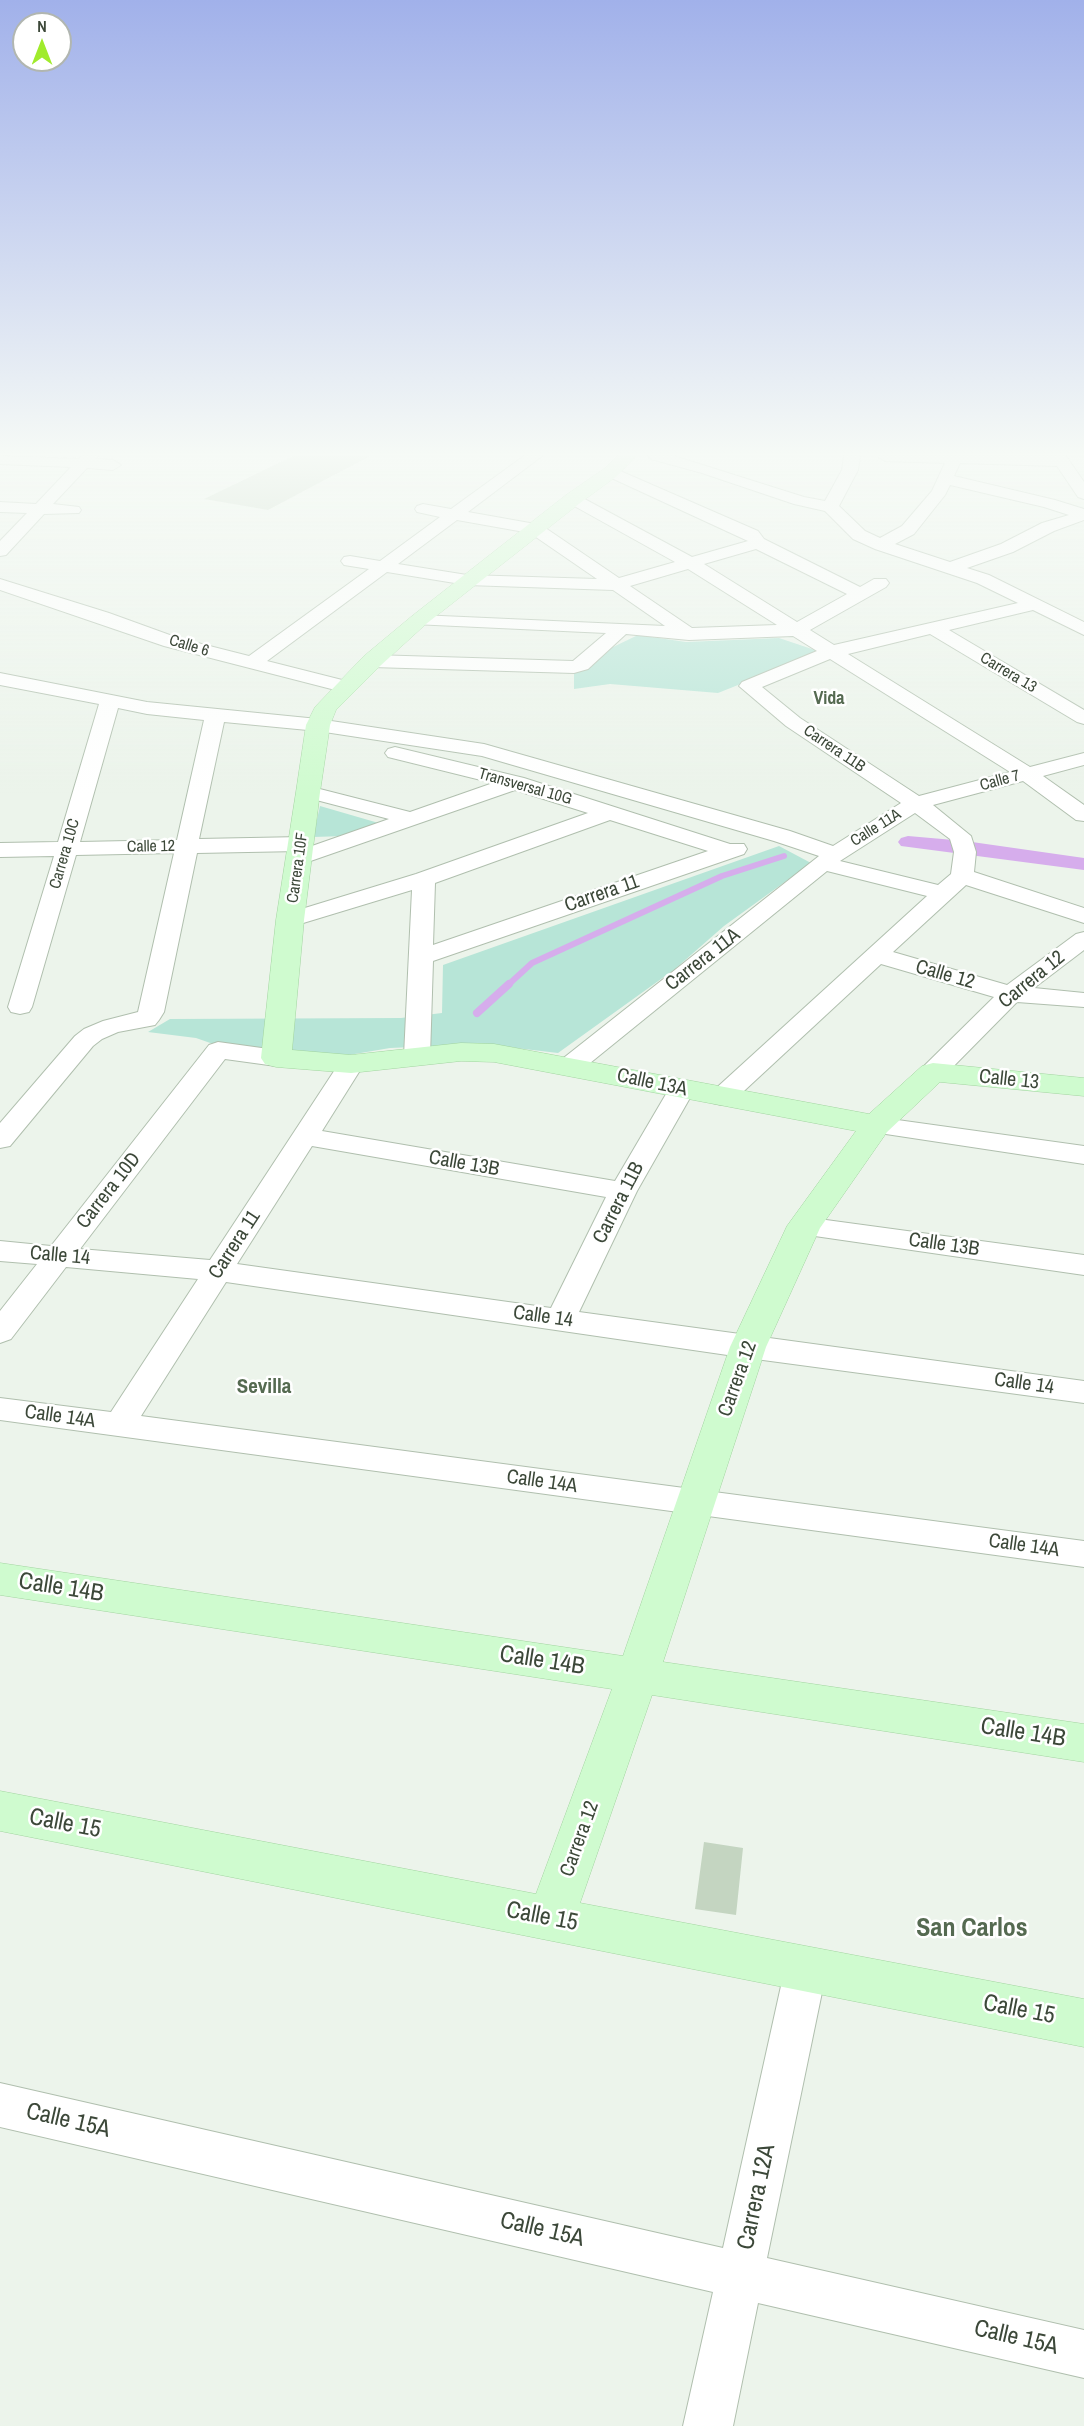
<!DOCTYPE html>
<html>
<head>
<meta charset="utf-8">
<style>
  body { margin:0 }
  #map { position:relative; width:1084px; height:2426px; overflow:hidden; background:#ecf4eb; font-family:"Archivo Narrow",sans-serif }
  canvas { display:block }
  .north { position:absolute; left:12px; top:12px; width:60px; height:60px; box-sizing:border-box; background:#fff; border:2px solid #b1b6b0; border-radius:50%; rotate:0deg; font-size:16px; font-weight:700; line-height:24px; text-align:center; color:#3c4839 }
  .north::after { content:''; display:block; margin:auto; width:21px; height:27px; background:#a0eb2c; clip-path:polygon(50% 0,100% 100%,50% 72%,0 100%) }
</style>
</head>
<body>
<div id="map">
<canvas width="1084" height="2426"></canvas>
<div class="north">N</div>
</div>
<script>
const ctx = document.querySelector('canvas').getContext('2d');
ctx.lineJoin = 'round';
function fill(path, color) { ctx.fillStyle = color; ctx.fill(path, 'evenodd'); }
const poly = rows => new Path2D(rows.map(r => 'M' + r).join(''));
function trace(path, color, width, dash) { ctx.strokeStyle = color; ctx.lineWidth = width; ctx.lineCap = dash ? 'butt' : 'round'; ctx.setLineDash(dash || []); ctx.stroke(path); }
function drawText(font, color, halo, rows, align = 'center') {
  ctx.font = font + ' "Archivo Narrow",sans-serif'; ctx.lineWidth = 5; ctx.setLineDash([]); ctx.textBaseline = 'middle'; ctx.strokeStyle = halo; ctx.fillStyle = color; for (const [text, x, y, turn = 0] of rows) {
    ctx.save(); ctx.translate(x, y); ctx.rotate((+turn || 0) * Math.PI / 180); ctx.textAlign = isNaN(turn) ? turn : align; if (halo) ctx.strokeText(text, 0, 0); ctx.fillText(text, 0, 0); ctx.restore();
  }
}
const green = poly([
  [638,635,686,642,779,638,821,652,718,693,610,684,574,689,574,673,611,648],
  [320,806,382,824,345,836,313,837],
  [779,846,811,863,724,926,675,969,558,1053,482,1044,390,1048,343,1056,219,1046,196,1038,148,1032,170,1019,401,1018,442,1013,443,965]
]);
const streamFar1 = poly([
  [508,985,532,963,722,876,784,856]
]);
const stream = poly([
  [477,1013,509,984]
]);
const canal = poly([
  [908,836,965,841,1084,858,1084,870,901,846,898,842,901,838,908,836]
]);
const building = poly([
  [293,456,370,456,268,510,204,499],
  [704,1842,743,1848,736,1915,695,1909]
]);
const street = poly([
  [0,456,79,459,81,456,98,456,95,459,113,460,121,465,113,470,87,468,53,504,79,507,81,510,79,513,44,514,6,555,0,556,0,541,27,513,0,512,0,502,36,504,71,467,0,464,0,456],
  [524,456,542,456,468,512,541,525,619,578,675,562,567,502,565,499,567,496,579,496,692,557,748,541,605,475,603,472,605,469,611,467,758,531,764,539,860,587,874,579,886,579,889,583,886,587,810,630,834,645,1018,603,977,583,875,549,853,539,825,511,794,504,702,473,651,459,648,456,674,456,804,497,825,501,842,470,844,456,860,456,858,470,839,506,865,531,880,538,902,526,932,491,945,463,885,461,877,456,1066,456,1084,482,1084,499,1078,497,1057,466,960,463,954,476,1055,500,1084,509,1084,520,1054,531,1013,552,967,568,989,575,1084,622,1084,635,1033,610,949,630,1084,710,1084,724,1077,722,930,634,848,654,1030,767,1084,753,1084,765,1043,776,1084,805,1084,821,1076,820,1023,781,933,805,971,836,976,852,974,872,1084,908,1084,923,966,885,893,952,1007,985,1076,934,1084,932,1084,950,1034,988,1084,993,1084,1007,1017,1002,942,1078,933,1080,924,1078,920,1072,924,1066,994,997,881,964,731,1103,722,1105,713,1103,709,1097,713,1091,927,896,827,871,579,1072,570,1074,561,1072,557,1066,561,1060,819,856,774,841,482,756,318,731,224,722,199,839,302,837,310,839,313,844,312,846,389,819,301,796,297,792,301,788,308,786,410,812,493,783,388,757,385,753,388,749,395,747,524,778,730,844,744,844,747,849,744,854,433,961,430,1056,426,1061,417,1064,408,1061,404,1056,412,890,290,927,282,925,278,920,282,915,416,874,588,813,515,790,299,865,291,863,288,858,291,853,299,851,197,853,164,1012,159,1020,155,1025,118,1032,102,1039,93,1046,10,1146,0,1148,0,1123,75,1036,84,1029,103,1021,138,1012,174,853,76,855,32,1007,29,1012,20,1014,11,1012,8,1007,54,856,0,857,0,843,58,842,99,704,0,685,0,673,147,702,318,719,484,744,790,831,833,846,901,803,786,726,739,686,742,682,817,651,793,636,689,640,626,634,588,669,574,673,372,667,365,665,363,661,365,657,372,655,573,661,606,633,413,624,410,620,413,616,419,615,665,626,613,590,467,585,387,572,267,661,354,683,357,687,354,691,347,693,164,646,0,590,0,579,109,613,178,638,249,656,369,569,344,565,341,561,344,557,350,556,380,561,440,517,417,512,415,509,417,506,423,504,451,509,524,456],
  [950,485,1044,507,1069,515,1042,523,1001,544,950,562,895,544,914,534,945,495,950,485],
  [457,520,530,533,597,579,467,575,398,564,457,520],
  [756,549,847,594,797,622,704,564,756,549],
  [688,569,777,625,692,628,630,586,688,569],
  [830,659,1010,772,919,796,800,718,762,687,830,659],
  [118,708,147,714,204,720,177,840,80,842,118,708],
  [915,813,950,839,954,852,951,874,938,885,840,861,915,813],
  [610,820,708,851,433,945,435,883,610,820],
  [218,1042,276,1050,285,1053,289,1058,285,1063,276,1066,225,1059,80,1249,210,1260,342,1059,351,1056,360,1059,364,1064,322,1131,615,1181,669,1089,673,1083,682,1081,691,1083,695,1089,637,1191,579,1312,1084,1381,1084,1403,748,1358,226,1282,141,1416,1084,1541,1084,1567,0,1420,0,1398,111,1412,198,1279,66,1267,11,1339,0,1343,0,1311,37,1264,0,1261,0,1241,51,1246,209,1045,218,1042],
  [312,1146,606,1197,551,1308,237,1264,312,1146],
  [876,1117,1084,1146,1084,1164,866,1131,863,1125,866,1119,876,1117],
  [804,1217,1084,1255,1084,1275,794,1233,790,1226,794,1219,804,1217],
  [806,1948,821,1954,827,1968,767,2258,1084,2330,1084,2378,758,2303,733,2426,683,2426,713,2292,0,2127,0,2083,723,2248,785,1968,791,1954,806,1948]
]);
const secondary = poly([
  [617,456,636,456,617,476,580,503,426,624,380,666,336,710,330,725,320,792,304,920,292,1050,351,1055,461,1043,494,1044,869,1114,922,1066,933,1063,1084,1078,1084,1096,940,1082,887,1132,820,1228,766,1347,663,1662,1084,1724,1084,1762,652,1695,580,1903,1084,1999,1084,2047,0,1831,0,1791,536,1894,612,1689,0,1595,0,1563,623,1656,730,1347,787,1226,856,1131,494,1062,461,1061,351,1073,276,1067,265,1064,261,1058,276,920,296,792,306,725,315,707,364,656,412,616,566,495,605,468,617,456]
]);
const farStreetnames = [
  ["Calle 6",189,646,17],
  ["Carrera 13",1008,673,31],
  ["Carrera 11B",834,749,34],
  ["Calle 7",1000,781,-15],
  ["Transversal 10G",525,787,16],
  ["Calle 11A",876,828,-32],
  ["Calle 12",151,847,-1],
  ["Carrera 10C",65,854,-74],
  ["Carrera 10F",298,868,-82]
];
const farNeighbourhoodnames = [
  ["Vida",829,699]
];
const streetNames = [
  ["Carrera 11",602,894,-19],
  ["Carrera 11A",703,960,-38],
  ["Calle 12",945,975,16],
  ["Carrera 12",1032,980,-39],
  ["Calle 13",1009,1080,6],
  ["Calle 13A",652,1083,12],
  ["Calle 13B",464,1164,10],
  ["Carrera 10D",109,1191,-52],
  ["Carrera 11B",619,1203,-63],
  ["Carrera 11",235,1245,-57],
  ["Calle 13B",944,1245,8],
  ["Calle 14",60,1256,5],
  ["Calle 14",543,1317,8],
  ["Carrera 12",738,1379,-70],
  ["Calle 14",1024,1384,8],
  ["Calle 14A",60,1417,8],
  ["Calle 14A",542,1482,8],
  ["Calle 14A",1024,1546,8],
  ["Carrera 12",580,1839,-70]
];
const neighbourhoodNames = [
  ["Sevilla",264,1387]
];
const nearStreetnames = [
  ["Calle 14B",61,1588,9],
  ["Calle 14B",542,1661,9],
  ["Calle 14B",1023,1733,9],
  ["Calle 15",65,1824,11],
  ["Calle 15",542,1917,11],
  ["Calle 15",1019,2010,11],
  ["Calle 15A",68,2121,13],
  ["Carrera 12A",757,2197,-78],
  ["Calle 15A",542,2230,13],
  ["Calle 15A",1016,2338,13]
];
const nearNeighbourhoodnames = [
  ["San Carlos",972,1929]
];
fill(green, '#b7e5d7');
trace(streamFar1, '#d6adec', 6);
trace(stream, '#d6adec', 8);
fill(canal, '#d6adec');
fill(building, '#c4d5c1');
trace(street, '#b0bfae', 2);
trace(secondary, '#a2d4a0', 1);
fill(street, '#fff');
fill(secondary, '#cffbcf');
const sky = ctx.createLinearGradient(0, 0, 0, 796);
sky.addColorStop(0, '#a1b1ea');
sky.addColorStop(0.57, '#f6faf6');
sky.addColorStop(1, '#f6faf600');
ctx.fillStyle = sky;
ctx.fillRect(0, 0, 1084, 796);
drawText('16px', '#3c4839', '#fff', farStreetnames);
drawText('bold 18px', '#556a51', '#fff', farNeighbourhoodnames);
drawText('20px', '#3c4839', '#fff', streetNames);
drawText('bold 21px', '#556a51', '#fff', neighbourhoodNames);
drawText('24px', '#3c4839', '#fff', nearStreetnames);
drawText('bold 26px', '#556a51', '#fff', nearNeighbourhoodnames);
</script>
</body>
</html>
